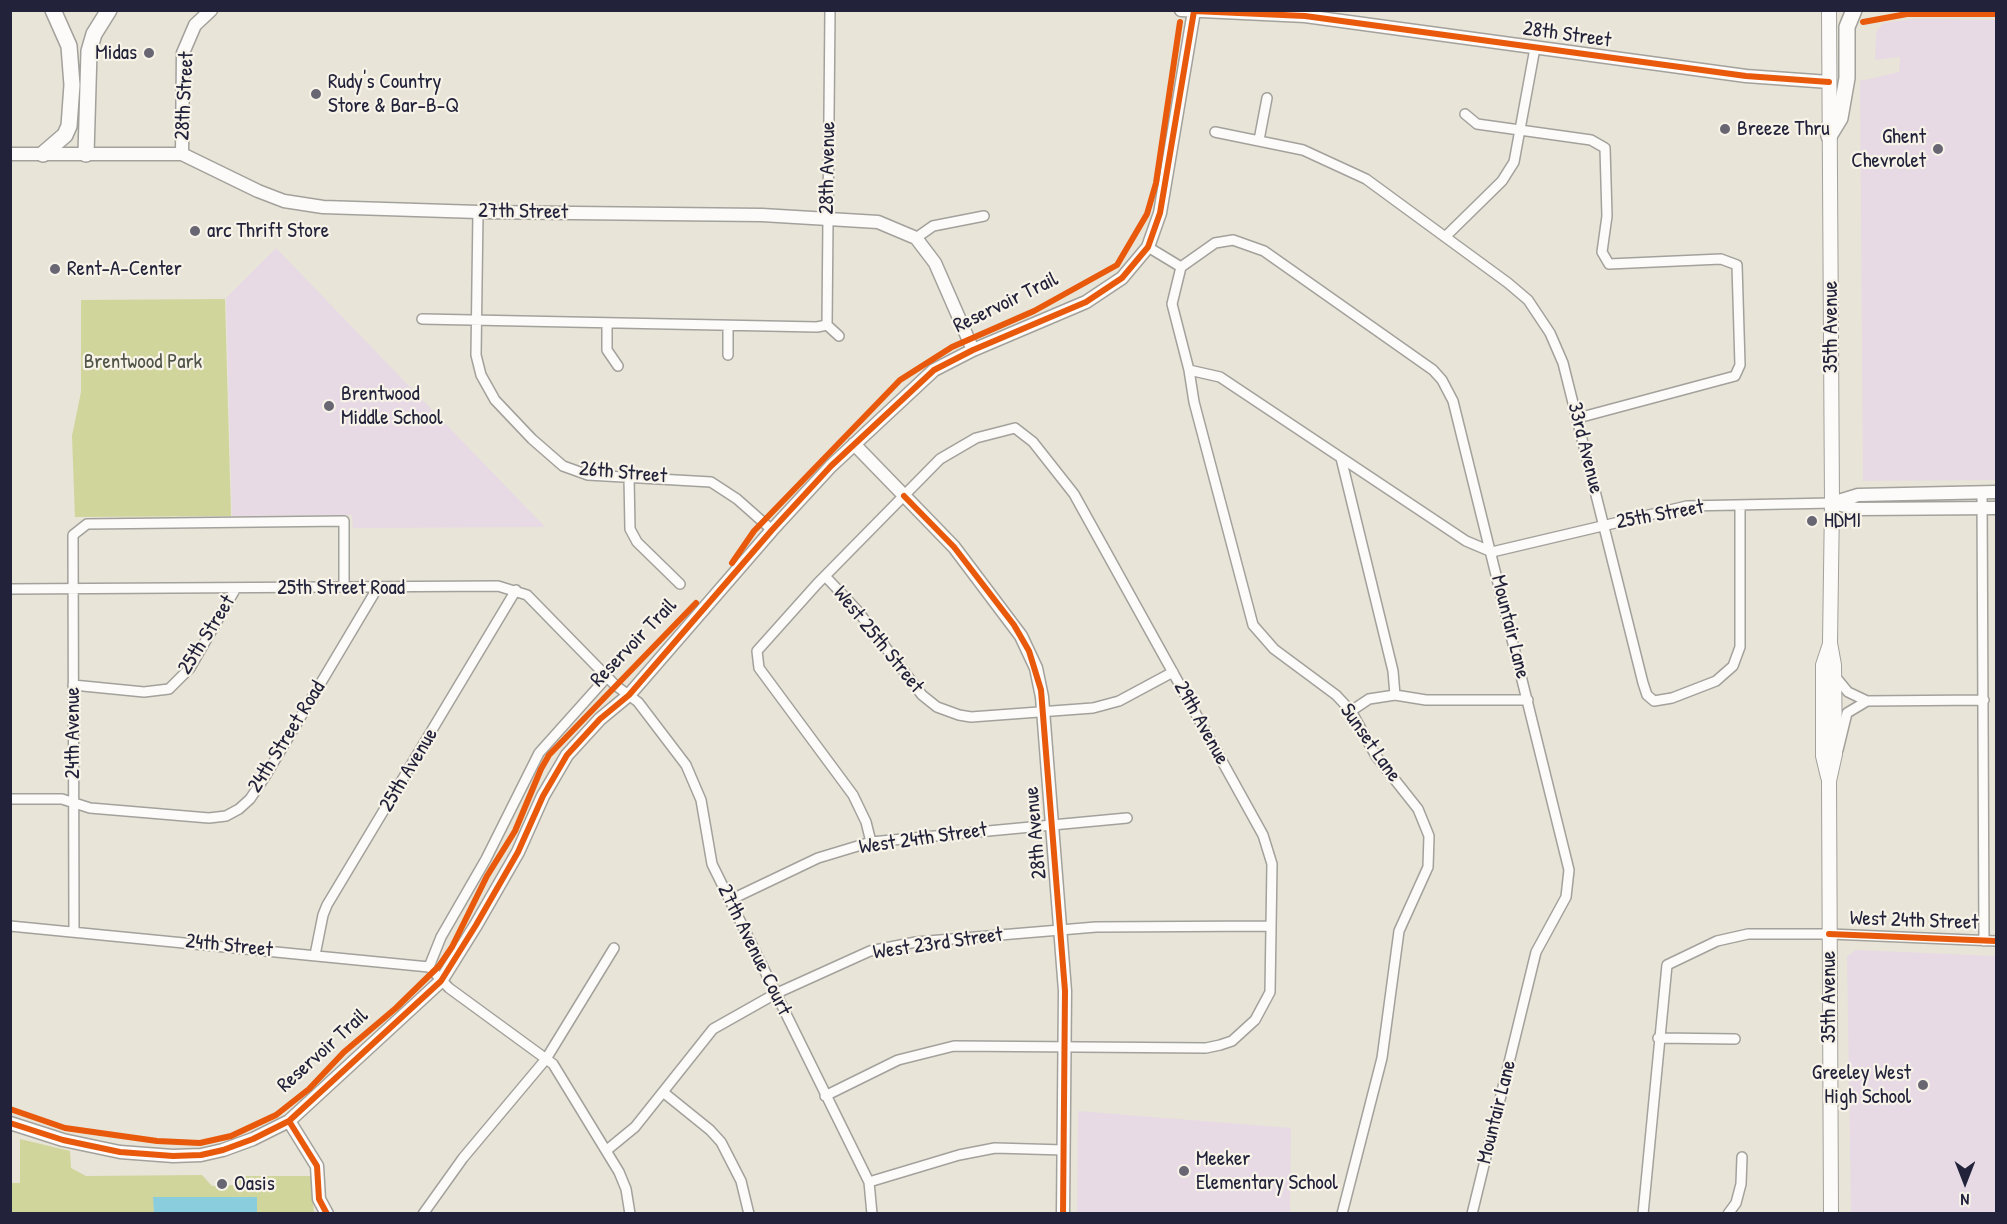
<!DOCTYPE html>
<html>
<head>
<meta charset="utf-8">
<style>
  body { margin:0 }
  #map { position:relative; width:2007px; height:1224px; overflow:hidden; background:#e8e4d7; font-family:"Patrick Hand",sans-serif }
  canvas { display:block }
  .frame { position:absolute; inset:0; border:12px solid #22223b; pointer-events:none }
  .north { position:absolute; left:1935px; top:1152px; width:60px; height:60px; -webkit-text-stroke:4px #f7f3e8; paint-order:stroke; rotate:180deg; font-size:16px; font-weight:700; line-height:24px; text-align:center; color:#22223b }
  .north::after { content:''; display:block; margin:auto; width:21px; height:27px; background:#22223b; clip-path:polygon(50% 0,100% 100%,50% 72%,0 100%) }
</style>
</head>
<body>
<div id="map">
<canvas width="2007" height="1224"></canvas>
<div class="frame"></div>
<div class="north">N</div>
</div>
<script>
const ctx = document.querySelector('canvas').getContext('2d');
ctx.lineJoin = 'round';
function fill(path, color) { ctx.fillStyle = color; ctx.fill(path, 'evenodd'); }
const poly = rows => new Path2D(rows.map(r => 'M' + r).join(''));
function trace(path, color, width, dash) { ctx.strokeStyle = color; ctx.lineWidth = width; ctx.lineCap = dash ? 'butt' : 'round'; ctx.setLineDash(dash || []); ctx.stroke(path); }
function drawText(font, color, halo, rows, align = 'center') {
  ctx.font = font + ' "Patrick Hand",sans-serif'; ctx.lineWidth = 4.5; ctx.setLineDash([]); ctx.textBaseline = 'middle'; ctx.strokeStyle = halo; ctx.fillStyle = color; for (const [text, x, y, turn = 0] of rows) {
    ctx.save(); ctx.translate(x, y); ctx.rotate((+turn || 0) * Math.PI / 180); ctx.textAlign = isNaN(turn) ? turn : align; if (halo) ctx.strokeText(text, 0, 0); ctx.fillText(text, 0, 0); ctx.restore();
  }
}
const built = poly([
  [1914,19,1996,20,1996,480,1863,481,1860,81,1899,72,1900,57,1875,60,1876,32,1883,23],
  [276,248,545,527,353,528,352,515,232,516,226,298],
  [1856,950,1996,956,1996,1213,1851,1213,1847,956],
  [1078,1111,1291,1128,1290,1213,1077,1213]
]);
const green = poly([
  [225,299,231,516,75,517,72,436,81,392,81,300],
  [20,1139,70,1151,71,1168,86,1176,202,1175,212,1186,234,1185,241,1176,311,1176,314,1213,257,1213,257,1197,154,1197,154,1213,11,1213,10,1183,20,1183]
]);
const water = poly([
  [153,1197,257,1197,257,1213,154,1213]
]);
const minor = poly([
  [1465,114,1477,124,1591,140,1605,148,1607,216,1602,252,1609,264,1721,259,1737,265,1740,365,1735,376,1578,418],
  [1215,132,1303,150,1366,179,1508,283,1528,300,1550,333,1563,363,1643,683,1647,695,1654,701,1672,698,1716,681,1733,666,1740,647,1740,505],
  [1259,140,1267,98],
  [478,212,476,355,481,375,495,400,532,439,563,466,588,475,711,482,737,499,772,530],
  [1445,237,1502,181,1514,162,1535,48],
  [916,238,933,226,984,216],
  [1148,247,1181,267,1215,243,1233,240,1264,251,1433,370,1442,380,1453,401,1569,870,1566,897,1536,952,1472,1214],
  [1181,267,1172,304,1189,370,1194,402,1253,625,1274,649,1336,695,1351,711,1376,756,1418,809,1429,836,1428,867,1399,931,1382,1058,1342,1214],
  [422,319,817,327,827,325,839,336],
  [607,324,607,350,618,366],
  [827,325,830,10],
  [728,326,728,355],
  [1189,370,1220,377,1466,541,1492,552,1687,506,1832,503],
  [1341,458,1393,671,1395,695],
  [629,477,630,529,637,542,680,584],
  [1982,492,1984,941],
  [825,576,857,610,922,695,937,707,959,715,971,717,1093,708,1119,701,1173,672],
  [10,589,498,586,527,595,615,685,638,702,686,765,701,800,712,864,869,1182,872,1214],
  [1834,675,1848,692,1867,701,1984,700],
  [73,685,144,692,169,689,190,668,236,588],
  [1351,711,1369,699,1395,695,1426,700,1528,700],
  [1838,750,1847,713,1867,701],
  [10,799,62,799,90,808,209,818,226,816,239,809,250,799,266,775,378,587],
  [730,900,818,858,871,842,1127,818],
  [10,926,429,967,449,988,553,1064,619,1172,626,1189,630,1214],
  [74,931,73,535,87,524,344,521,344,587],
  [315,955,323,915,327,905,516,590],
  [429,967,441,937,486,859,539,753,607,677],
  [1658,1038,1735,1039],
  [663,1092,710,1130,721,1142,741,1181,749,1214],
  [825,1096,898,1060,954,1046,1206,1048,1220,1045,1232,1041,1255,1020,1270,992,1272,864,1263,835,1074,494,1033,442,1015,428,976,438,940,459,817,584,757,651,759,668,853,795,866,822,871,842],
  [607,1150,635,1127,713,1029,775,994,870,951,916,942,1096,927,1271,926],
  [869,1182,959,1155,995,1148,1064,1150],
  [423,1214,463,1158,546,1059,614,948],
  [1643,1214,1667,965,1717,941,1748,934,1830,934,1996,941],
  [1728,1214,1736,1203,1741,1184,1742,1157]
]);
const tertiary = poly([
  [1181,10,1305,16,1746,76,1829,82],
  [10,154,182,154,258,191,284,201,323,207,478,212,762,215,878,222,916,238,935,263,973,350],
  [182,154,183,53,195,25,211,10],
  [854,444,954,547,1021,636,1036,668,1042,697,1065,991,1063,1214],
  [1832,503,1858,495,1996,492],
  [1833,503,1857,509,1996,508],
  [289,1121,317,1166,319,1199,327,1214],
  [10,1123,63,1140,120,1152,173,1156,201,1155,223,1150,253,1139,289,1121,441,981,476,925,518,852,543,796,567,755,600,719,629,695,772,530,831,466,934,370,973,350,1086,302,1122,278,1148,247,1160,213,1194,11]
]);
const secondary = poly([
  [1829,10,1832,503,1830,643,1834,665,1835,754,1829,781,1831,1214],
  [1828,777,1823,756,1823,665,1830,644]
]);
const trunk = poly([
  [1829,136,1840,118,1847,78,1847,27,1854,10],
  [43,154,65,135,69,126,72,85,69,46,53,10],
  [86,154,89,51,94,34,109,10]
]);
const cycleway = poly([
  [1863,22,1907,14,1996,14],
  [904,496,954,547,1014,625,1029,651,1041,690,1065,991,1063,1214],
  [732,563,754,531,900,380,952,347,1034,311,1117,265,1147,214,1156,183,1180,22],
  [1829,934,1996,941],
  [10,1109,65,1128,157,1141,200,1143,231,1136,276,1115,309,1089,344,1052,396,1008,439,966,452,947,487,876,515,831,541,769,549,755,696,603],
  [289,1121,317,1166,319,1199,327,1214],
  [10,1123,63,1140,120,1152,173,1156,201,1155,223,1150,253,1139,289,1121,441,981,476,925,518,852,543,796,567,755,600,719,629,695,772,530,831,466,934,370,973,350,1086,302,1122,278,1148,247,1160,213,1194,11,1305,16,1746,76,1829,82]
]);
const markers = [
  [149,53,6,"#676672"],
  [316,94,6,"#676672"],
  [1725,129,6,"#676672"],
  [1938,149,6,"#676672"],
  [195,231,6,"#676672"],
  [55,269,6,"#676672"],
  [329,406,6,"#676672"],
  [1812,521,6,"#676672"],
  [1923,1085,6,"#676672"],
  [1184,1171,6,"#676672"],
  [222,1184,6,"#676672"]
];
const streetNames = [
  ["28th Street",1567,35,8],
  ["28th Street",185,96,-87],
  ["28th Avenue",828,168,-89],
  ["27th Street",523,212,1],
  ["Reservoir Trail",1006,303,-26],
  ["35th Avenue",1831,327,-90],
  ["33rd Avenue",1585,448,76],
  ["26th Street",623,473,5],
  ["25th Street",1660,515,-10],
  ["25th Street Road",341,588],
  ["Mountair Lane",1510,627,76],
  ["25th Street",207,635,-58],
  ["West 25th Street",878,640,51],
  ["Reservoir Trail",634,643,-46],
  ["29th Avenue",1201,723,61],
  ["24th Avenue",73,733,-90],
  ["24th Street Road",287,737,-58],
  ["Sunset Lane",1370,743,55],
  ["25th Avenue",409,770,-59],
  ["28th Avenue",1036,833,-95],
  ["West 24th Street",923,839,-8],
  ["West 24th Street",1914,921,2],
  ["West 23rd Street",938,944,-8],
  ["24th Street",229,946,6],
  ["27th Avenue Court",754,950,64],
  ["35th Avenue",1829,997,-90],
  ["Reservoir Trail",323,1051,-42],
  ["Mountair Lane",1497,1112,-76]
];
const poiNames = [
  ["Midas",137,53,"right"],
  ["Rudy's Country",328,82],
  ["Store & Bar-B-Q",328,106],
  ["Breeze Thru",1737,129],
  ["Ghent",1926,137,"right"],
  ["Chevrolet",1926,161,"right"],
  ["arc Thrift Store",207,231],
  ["Rent-A-Center",67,269],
  ["Brentwood",341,394],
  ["Middle School",341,418],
  ["HDMI",1824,521],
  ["Greeley West",1911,1073,"right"],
  ["High School",1911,1097,"right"],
  ["Meeker",1196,1159],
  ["Elementary School",1196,1183],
  ["Oasis",234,1184]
];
const parkNames = [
  ["Brentwood Park",143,362]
];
fill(built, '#e7dae5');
fill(green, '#d0d59c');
fill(water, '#8acedd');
trace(minor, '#a3a19c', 12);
trace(tertiary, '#a3a19c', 15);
trace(secondary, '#a3a19c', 16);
trace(trunk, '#a3a19c', 18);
trace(minor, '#fcfbf9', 9);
trace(tertiary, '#fcfbf9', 12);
trace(secondary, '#fcfbf9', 14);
trace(trunk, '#fcfbf9', 15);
trace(cycleway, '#e8590c', 6);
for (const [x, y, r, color] of markers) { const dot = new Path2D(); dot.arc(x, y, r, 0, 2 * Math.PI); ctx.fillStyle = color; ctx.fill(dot); trace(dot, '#f7f3e8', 2); }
drawText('21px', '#22223b', '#f7f3e8', streetNames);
drawText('21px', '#22223b', '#f7f3e8', poiNames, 'left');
drawText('21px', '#505449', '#f7f3e8', parkNames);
</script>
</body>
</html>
